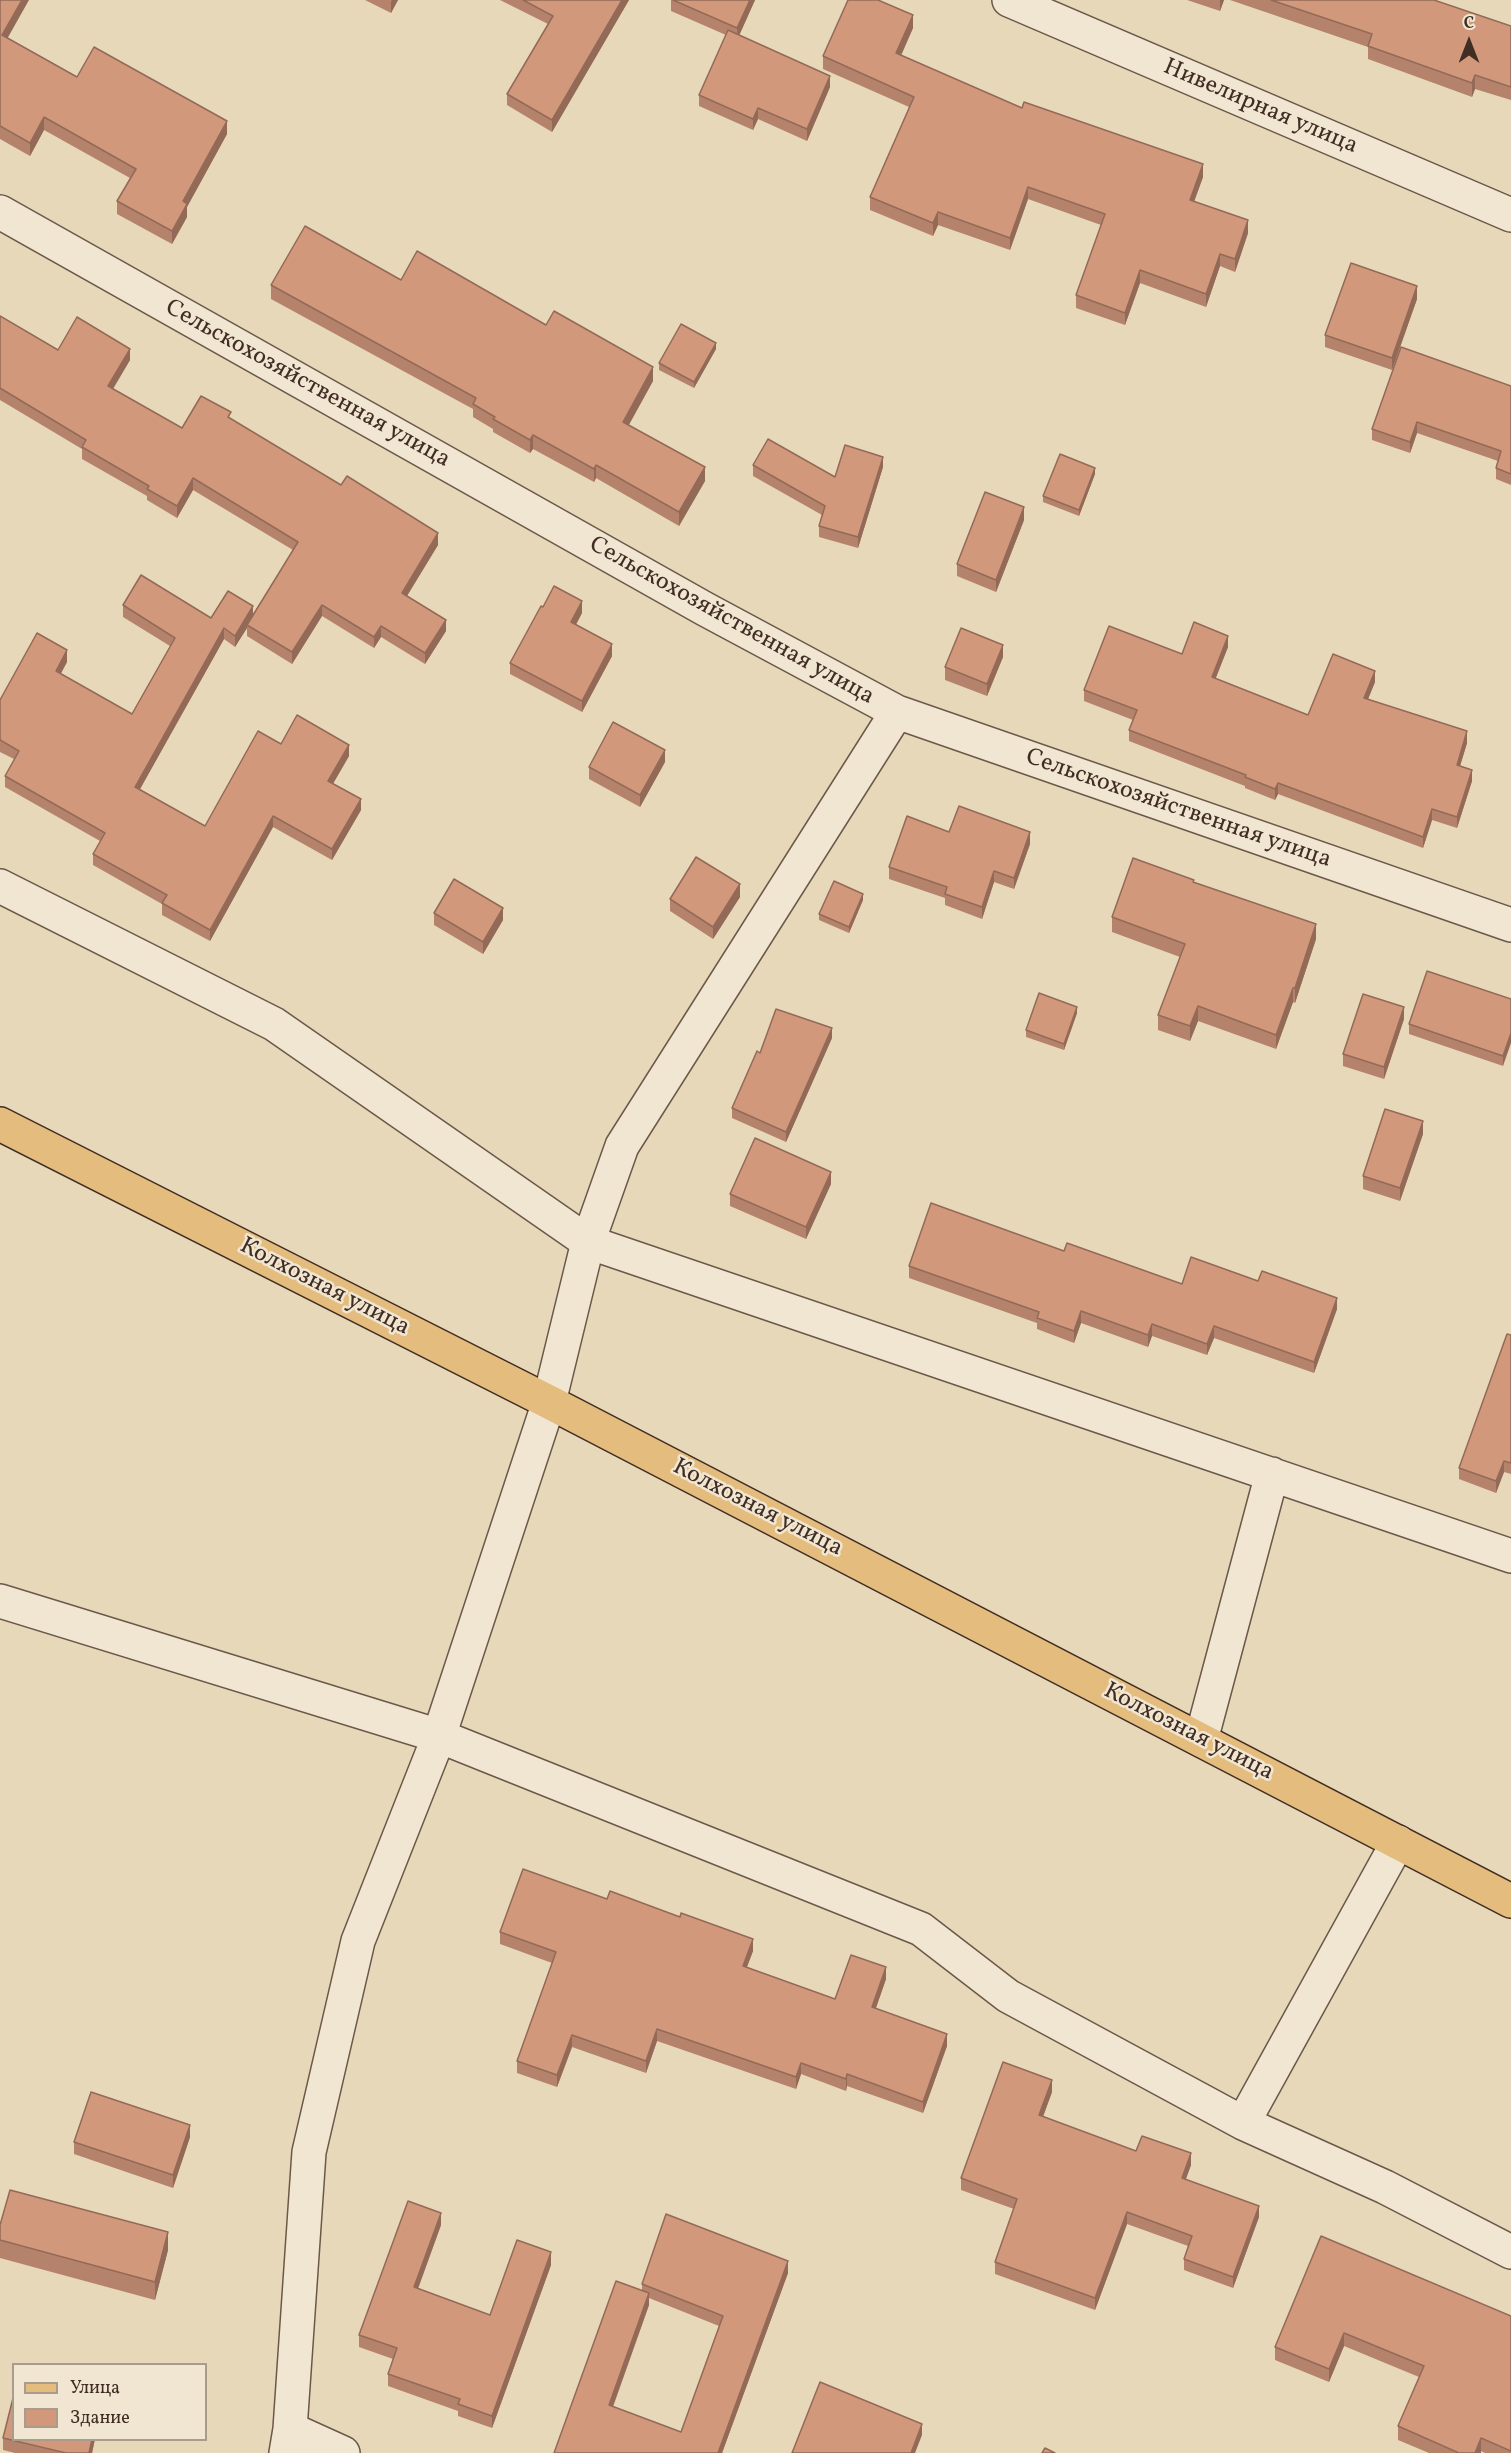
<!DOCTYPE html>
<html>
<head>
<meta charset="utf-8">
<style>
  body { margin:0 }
  #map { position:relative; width:1511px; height:2453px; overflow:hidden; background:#e8d8ba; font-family:Vollkorn,serif }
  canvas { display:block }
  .legend { position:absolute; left:12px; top:2363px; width:195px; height:78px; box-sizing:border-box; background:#f0e6d2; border:2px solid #aa9c8c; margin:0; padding:8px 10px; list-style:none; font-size:18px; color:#402d23 }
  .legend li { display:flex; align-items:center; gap:12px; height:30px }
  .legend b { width:30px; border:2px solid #aa9c8c }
  .north { position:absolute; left:1439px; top:12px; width:60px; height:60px; -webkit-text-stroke:4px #f0e6d2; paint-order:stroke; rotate:0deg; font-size:16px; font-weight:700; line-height:24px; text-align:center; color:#402d23 }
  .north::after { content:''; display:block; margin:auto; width:21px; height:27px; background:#402d23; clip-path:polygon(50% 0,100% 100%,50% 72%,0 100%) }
</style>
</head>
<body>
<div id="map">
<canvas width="1511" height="2453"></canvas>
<ul class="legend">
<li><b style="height:8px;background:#e4bc7d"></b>Улица</li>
<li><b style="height:16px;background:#d2987c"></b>Здание</li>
</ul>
<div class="north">С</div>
</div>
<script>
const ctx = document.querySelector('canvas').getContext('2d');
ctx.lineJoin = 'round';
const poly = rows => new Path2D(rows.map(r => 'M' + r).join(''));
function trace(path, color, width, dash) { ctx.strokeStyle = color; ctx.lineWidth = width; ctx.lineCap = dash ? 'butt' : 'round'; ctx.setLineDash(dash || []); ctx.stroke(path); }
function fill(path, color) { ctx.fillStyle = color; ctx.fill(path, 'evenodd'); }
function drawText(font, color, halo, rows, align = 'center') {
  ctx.font = font + ' Vollkorn,serif'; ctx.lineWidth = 5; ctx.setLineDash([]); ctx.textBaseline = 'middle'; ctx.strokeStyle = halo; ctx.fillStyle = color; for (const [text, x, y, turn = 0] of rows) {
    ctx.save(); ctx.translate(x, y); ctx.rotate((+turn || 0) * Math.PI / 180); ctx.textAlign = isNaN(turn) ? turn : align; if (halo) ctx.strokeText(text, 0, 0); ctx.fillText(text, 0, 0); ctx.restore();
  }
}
const minor = poly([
  [1009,0,1511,215],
  [0,212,705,609,897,712,1511,925],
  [0,886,274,1024,588,1242,1511,1556],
  [0,1601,439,1736,921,1929,1008,1996,1243,2123,1385,2187,1511,2252],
  [1201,1740,1272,1474],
  [1243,2123,1398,1842],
  [290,2429,343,2453],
  [286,2453,290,2429,309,2152,358,1941,439,1736,549,1402,588,1242,622,1146,897,712]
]);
const major = poly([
  [0,1124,549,1402,1511,1901]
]);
const wall = poly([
  [0,0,8,38,77,77,227,134,187,207,187,217,172,244,117,214,117,201,130,178,44,130,30,156,0,139],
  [365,0,398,0,391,13],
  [500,0,629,0,552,132,507,105,507,94,548,24],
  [671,0,755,0,739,36,830,87,807,141,758,119,753,130,699,106,699,95,726,35,671,11],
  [1187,0,1224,0,1220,11],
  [1230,0,1434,0,1511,26,1511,100,1475,89,1472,97,1368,59,1368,47],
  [913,28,901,56,1022,108,1203,177,1194,201,1248,233,1235,272,1220,266,1206,307,1140,283,1125,325,1076,308,1076,295,1101,225,1028,199,1010,250,938,225,933,236,870,210,870,197,909,107,823,69,823,56],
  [401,280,546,325,653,381,629,425,705,481,679,526,596,478,594,482,533,449,530,453,493,432,493,429,473,417,473,409,271,299,271,285],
  [1417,299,1392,370,1325,347,1325,335],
  [0,316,58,350,130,360,113,389,182,428,231,419,438,545,407,596,446,631,425,664,381,637,374,648,322,616,292,664,247,636,247,628,235,647,224,639,140,789,205,826,281,744,349,756,333,784,361,810,332,860,273,827,210,941,162,915,162,904,93,865,93,854,100,841,5,787,5,776,14,759,0,752,0,700,67,662,60,674,132,714,170,646,123,617,123,605,211,618,253,614,293,550,193,490,177,518,147,500,147,496,82,459,82,449,0,400],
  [716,349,694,388,659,370,659,363],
  [1511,386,1511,485,1496,479,1496,468,1498,461,1417,433,1410,453,1372,440,1372,429],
  [753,465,835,477,883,467,858,548,819,537,819,526,822,515,753,476],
  [1095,474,1079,516,1043,502,1043,496],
  [1024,520,996,592,957,576,957,564],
  [543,607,582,613,576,625,612,656,582,712,510,674,510,663],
  [1228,647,1215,679,1308,715,1375,682,1368,699,1467,743,1460,766,1472,781,1457,828,1432,820,1423,848,1278,794,1275,800,1245,788,1245,786,1129,741,1129,730,1133,720,1084,701,1084,690,1182,654],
  [1003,657,987,696,945,680,945,667],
  [665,762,640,807,589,779,589,767],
  [949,832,1030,844,1014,889,994,882,982,919,945,905,945,898,889,879,889,867],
  [1194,883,1316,939,1295,1003,1293,1002,1276,1049,1198,1021,1190,1041,1158,1030,1158,1015,1180,957,1112,932,1112,917],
  [740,897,713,939,670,911,670,899],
  [863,900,849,933,819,920,819,914],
  [434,913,503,920,483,954,434,925],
  [1511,999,1503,1066,1409,1034,1409,1024],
  [1077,1013,1064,1050,1026,1037,1026,1030],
  [1404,1019,1384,1079,1343,1066,1343,1054],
  [832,1038,786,1142,732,1118,732,1108,760,1053],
  [1423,1134,1400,1201,1363,1189,1363,1176],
  [831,1184,806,1239,730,1206,730,1194],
  [1064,1251,1182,1284,1337,1309,1314,1373,1214,1338,1207,1355,1152,1336,1148,1347,1081,1323,1074,1343,1037,1329,1037,1323,909,1278,909,1266],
  [1511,1335,1511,1474,1504,1472,1496,1493,1459,1479,1459,1468],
  [500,1932,753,1951,747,1967,835,1999,886,1979,876,2008,947,2046,923,2113,847,2086,846,2091,801,2074,796,2089,657,2041,646,2073,572,2047,557,2087,517,2073,517,2061,552,1963,500,1944],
  [1052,2092,1043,2117,1136,2151,1191,2165,1186,2179,1259,2217,1233,2288,1184,2270,1184,2259,1188,2246,1127,2224,1095,2310,995,2274,995,2262,1014,2209,961,2190,961,2178],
  [190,2137,173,2188,74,2154,74,2142],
  [0,2225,168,2250,155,2300,0,2258],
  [441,2225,418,2289,490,2315,551,2265,492,2428,458,2416,458,2411,388,2386,388,2374,393,2359,359,2347,359,2335],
  [1321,2236,1511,2316,1511,2453,1485,2453,1481,2451,1481,2453,1429,2453,1398,2440,1398,2426,1419,2377,1344,2346,1329,2382,1275,2360,1275,2347],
  [788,2273,722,2453,554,2453,642,2291,642,2284],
  [649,2298,719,2326,681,2432,613,2407,649,2305],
  [3,2438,95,2439,92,2453,15,2453,3,2450]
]);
const shadedWall = poly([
  [22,0,29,0,2,48,2,35],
  [392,0,398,0,391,13,391,2],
  [622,0,629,0,552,132,552,120],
  [750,0,755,0,737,40,737,28],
  [1220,0,1224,0,1220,11],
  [913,15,913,28,896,66,896,53],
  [1475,75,1475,89,1472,97,1472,83],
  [830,76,830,87,807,141,807,129],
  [758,108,758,119,753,130,753,119],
  [44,117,44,130,30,156,30,143],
  [227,121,227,134,187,207,187,217,172,244,172,231,183,201],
  [1203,164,1203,177,1190,213,1190,200],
  [1028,187,1028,199,1010,250,1010,238],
  [938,212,938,225,933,236,933,223],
  [1248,220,1248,233,1235,272,1235,259],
  [1220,254,1220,266,1206,307,1206,294],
  [1140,270,1140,283,1125,325,1125,313],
  [1417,286,1417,299,1392,370,1392,358],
  [716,343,716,349,694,388,694,382],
  [130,349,130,360,108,397,108,386],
  [653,367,653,381,623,435,623,422],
  [1417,422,1417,433,1410,453,1410,442],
  [533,435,533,449,530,453,530,440],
  [883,457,883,467,858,548,858,537],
  [596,465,596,478,594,482,594,469],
  [705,467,705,481,679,526,679,512],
  [1095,468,1095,474,1079,516,1079,510],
  [193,478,193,490,177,518,177,506],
  [1024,507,1024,520,996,592,996,580],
  [438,533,438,545,402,604,402,593],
  [582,601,582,613,571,633,571,622],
  [322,605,322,616,292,664,292,652],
  [253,606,253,617,247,625,247,628,235,647,235,636],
  [446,620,446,631,425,664,425,653],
  [381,626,381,637,374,648,374,637],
  [224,628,224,639,135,798,135,787],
  [1228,636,1228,647,1212,688,1212,677],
  [612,644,612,656,582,712,582,701],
  [1003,645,1003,657,987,696,987,684],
  [67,650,67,662,56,683,56,671],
  [1375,671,1375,682,1364,709,1364,698],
  [1467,731,1467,743,1457,776,1457,765],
  [349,745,349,756,328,792,328,781],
  [665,750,665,762,640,807,640,795],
  [1472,770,1472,781,1457,828,1457,817],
  [1278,783,1278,794,1275,800,1275,789],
  [361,799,361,810,332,860,332,849],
  [1432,809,1432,820,1423,848,1423,837],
  [273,816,273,827,210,941,210,930],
  [1030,832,1030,844,1014,889,1014,878],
  [994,871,994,882,982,919,982,907],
  [740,884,740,897,713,939,713,927],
  [863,894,863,900,849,933,849,927],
  [503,908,503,920,483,954,483,942],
  [1316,924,1316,939,1295,1003,1295,988],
  [1293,988,1293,1002,1276,1049,1276,1035],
  [1198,1006,1198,1021,1190,1041,1190,1026],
  [1077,1007,1077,1013,1064,1050,1064,1044],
  [1404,1007,1404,1019,1384,1079,1384,1067],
  [832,1028,832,1038,786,1142,786,1132],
  [1511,1033,1511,1043,1503,1066,1503,1056],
  [1423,1121,1423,1134,1400,1201,1400,1188],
  [831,1172,831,1184,806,1239,806,1227],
  [1337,1298,1337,1309,1314,1373,1314,1362],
  [1081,1311,1081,1323,1074,1343,1074,1331],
  [1152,1324,1152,1336,1148,1347,1148,1335],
  [1214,1326,1214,1338,1207,1355,1207,1344],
  [1504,1461,1504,1472,1496,1493,1496,1481],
  [753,1939,753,1951,743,1977,743,1966],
  [886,1967,886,1979,872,2019,872,2007],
  [657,2029,657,2041,646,2073,646,2061],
  [947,2034,947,2046,923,2113,923,2102],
  [572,2035,572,2047,557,2087,557,2075],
  [801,2063,801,2074,796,2089,796,2077],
  [847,2074,847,2086,846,2091,846,2079],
  [1052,2080,1052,2092,1039,2127,1039,2115],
  [190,2125,190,2137,173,2188,173,2175],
  [1191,2153,1191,2165,1182,2189,1182,2178],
  [1259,2206,1259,2217,1233,2288,1233,2277],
  [1127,2212,1127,2224,1095,2310,1095,2298],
  [441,2213,441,2225,414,2299,414,2287],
  [168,2232,168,2250,155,2300,155,2282],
  [551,2252,551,2265,492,2428,492,2416],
  [788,2261,788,2273,722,2453,718,2453],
  [649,2293,649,2305,609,2417,609,2405],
  [1344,2333,1344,2346,1329,2382,1329,2369],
  [922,2424,922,2435,915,2453,911,2453],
  [1481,2438,1481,2453,1475,2453],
  [92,2439,95,2439,92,2453,89,2453]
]);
const building = poly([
  [0,0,22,0,2,35,77,77,94,47,227,121,183,201,187,204,172,231,117,201,136,169,44,117,30,143,0,126,0,0],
  [523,0,622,0,552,120,507,94,553,16,523,0],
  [673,0,750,0,737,28,673,0],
  [848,0,878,0,913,15,896,53,1022,108,1024,102,1203,164,1190,200,1248,220,1235,259,1220,254,1206,294,1140,270,1125,313,1076,295,1105,214,1028,187,1010,238,938,212,933,223,870,197,914,97,823,56,848,0],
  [1271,0,1434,0,1511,26,1511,87,1475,75,1472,83,1368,46,1372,34,1271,0],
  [728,30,830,76,807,129,758,108,753,119,699,95,728,30],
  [305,226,401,280,417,251,546,325,554,311,653,367,623,422,705,467,679,512,596,465,594,469,533,435,530,440,493,419,495,417,473,404,476,398,271,285,305,226],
  [1351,263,1417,286,1392,358,1325,335,1351,263],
  [0,316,58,350,77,317,130,349,108,386,182,428,201,396,231,412,228,417,341,485,347,476,438,533,402,593,446,620,425,653,381,626,374,637,322,605,292,652,247,625,298,542,193,478,177,506,147,489,149,486,82,447,86,440,0,388,0,316],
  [681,324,716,343,694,382,659,363,681,324],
  [1401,347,1511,386,1511,474,1496,468,1501,451,1417,422,1410,442,1372,429,1401,347],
  [768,439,835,477,845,445,883,457,858,537,819,526,825,506,753,465,768,439],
  [1060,454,1095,468,1079,510,1043,496,1060,454],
  [985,492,1024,507,996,580,957,564,985,492],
  [141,575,211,618,228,591,253,606,235,636,224,628,135,787,205,826,258,731,281,744,297,715,349,745,328,781,361,799,332,849,273,816,210,930,162,903,167,895,93,854,105,833,5,776,19,751,0,740,0,700,37,633,67,650,56,671,132,714,175,638,123,605,141,575],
  [554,586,582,601,571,622,612,644,582,701,510,663,541,606,543,607,554,586],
  [1194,622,1228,636,1212,677,1308,715,1333,654,1375,671,1364,698,1467,731,1457,765,1472,770,1457,817,1432,809,1423,837,1278,783,1275,789,1245,777,1246,775,1129,730,1137,710,1084,690,1109,626,1182,654,1194,622],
  [961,628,1003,645,987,684,945,667,961,628],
  [613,722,665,750,640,795,589,767,613,722],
  [959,806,1030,832,1014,878,994,871,982,907,945,894,947,887,889,867,907,816,949,832,959,806],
  [696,857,740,884,713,927,670,899,696,857],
  [1133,858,1194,880,1193,882,1316,924,1295,988,1293,988,1276,1035,1198,1006,1190,1026,1158,1015,1185,944,1112,917,1133,858],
  [454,879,503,908,483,942,434,913,454,879],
  [834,881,863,894,849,927,819,914,834,881],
  [1427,971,1511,999,1511,1033,1503,1056,1409,1024,1427,971],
  [1039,993,1077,1007,1064,1044,1026,1030,1039,993],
  [1363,994,1404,1007,1384,1067,1343,1054,1363,994],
  [776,1009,832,1028,786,1132,732,1108,757,1051,760,1053,776,1009],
  [1385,1109,1423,1121,1400,1188,1363,1176,1385,1109],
  [755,1138,831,1172,806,1227,730,1194,755,1138],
  [931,1203,1064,1251,1067,1243,1182,1284,1191,1257,1258,1281,1262,1271,1337,1298,1314,1362,1214,1326,1207,1344,1152,1324,1148,1335,1081,1311,1074,1331,1037,1318,1039,1312,909,1266,931,1203],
  [1507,1334,1511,1335,1511,1463,1504,1461,1496,1481,1459,1468,1507,1334],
  [523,1869,607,1899,610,1891,680,1917,681,1913,753,1939,743,1966,835,1999,851,1955,886,1967,872,2007,947,2034,923,2102,847,2074,846,2079,801,2063,796,2077,657,2029,646,2061,572,2035,557,2075,517,2061,556,1952,500,1932,523,1869],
  [1003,2062,1052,2080,1039,2115,1136,2151,1142,2136,1191,2153,1182,2178,1259,2206,1233,2277,1184,2259,1192,2236,1127,2212,1095,2298,995,2262,1017,2199,961,2178,1003,2062],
  [91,2092,190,2125,173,2175,74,2142,91,2092],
  [10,2190,168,2232,155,2282,0,2240,0,2225,10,2190],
  [408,2201,441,2213,414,2287,490,2315,517,2240,551,2252,492,2416,458,2404,460,2399,388,2374,397,2348,359,2335,408,2201],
  [666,2214,788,2261,718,2453,554,2453,616,2281,649,2293,609,2405,681,2432,723,2316,642,2284,666,2214],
  [1321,2236,1511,2316,1511,2451,1481,2438,1475,2453,1459,2453,1398,2426,1424,2366,1344,2333,1329,2369,1275,2347,1321,2236],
  [820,2382,922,2424,911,2453,792,2453,820,2382],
  [14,2394,14,2439,92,2439,89,2453,66,2453,3,2438,14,2394],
  [1045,2448,1055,2453,1042,2453,1045,2448]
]);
const streetNames = [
  ["Нивелирная улица",1260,108,23],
  ["Сельскохозяйственная улица",307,385,29],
  ["Сельскохозяйственная улица",731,622,29],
  ["Сельскохозяйственная улица",1178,810,19],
  ["Колхозная улица",324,1288,27],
  ["Колхозная улица",757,1509,27],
  ["Колхозная улица",1188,1733,27]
];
trace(minor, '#6a5849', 36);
trace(major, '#402d23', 36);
trace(minor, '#f0e6d2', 33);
trace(major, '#e4bc7d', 33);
fill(wall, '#b5836b');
fill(shadedWall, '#936a57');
fill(building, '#d2987c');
trace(building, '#936a57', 1.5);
drawText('24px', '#402d23', '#f0e6d2', streetNames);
</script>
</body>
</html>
